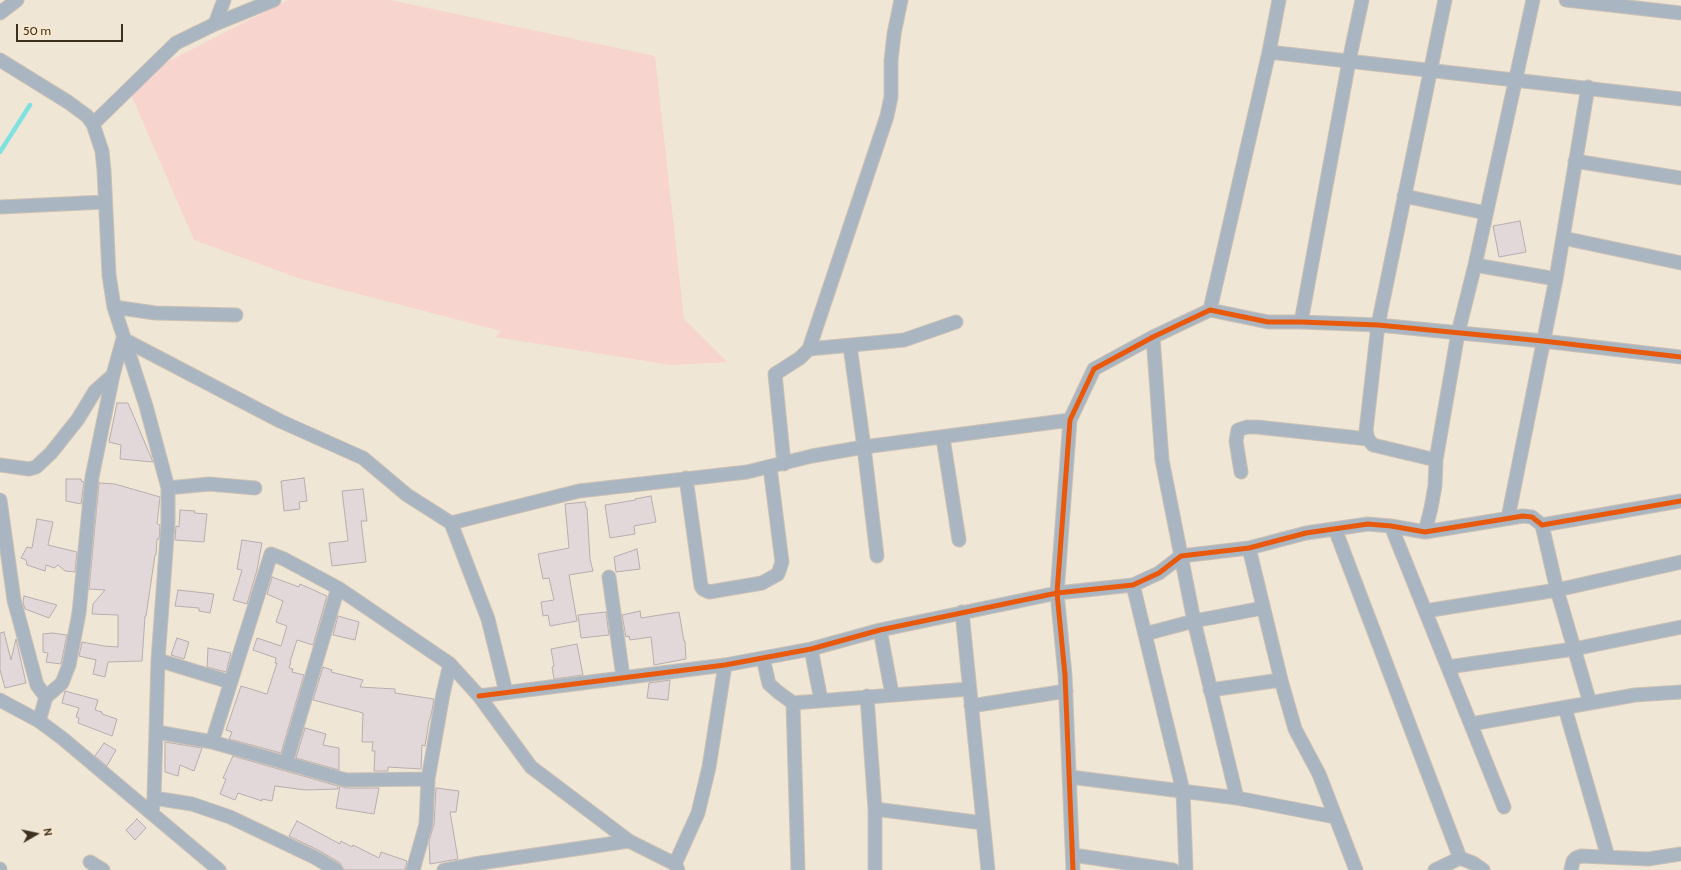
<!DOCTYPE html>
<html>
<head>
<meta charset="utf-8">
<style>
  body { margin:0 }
  #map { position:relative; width:1681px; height:870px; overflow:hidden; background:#f0e6d6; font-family:Cabin,sans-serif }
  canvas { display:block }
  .north { position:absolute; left:16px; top:814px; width:40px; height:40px; -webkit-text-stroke:3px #fbe8cc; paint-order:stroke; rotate:81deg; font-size:11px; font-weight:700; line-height:16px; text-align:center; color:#3d311e }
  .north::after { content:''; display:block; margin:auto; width:14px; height:18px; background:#3d311e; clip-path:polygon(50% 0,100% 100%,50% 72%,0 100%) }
  .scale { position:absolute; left:16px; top:24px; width:107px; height:18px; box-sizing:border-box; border:2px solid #3d311e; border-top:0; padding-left:5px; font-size:12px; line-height:14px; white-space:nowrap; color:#3d311e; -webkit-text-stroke:3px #fbe8cc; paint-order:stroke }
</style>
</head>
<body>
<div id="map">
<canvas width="1681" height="870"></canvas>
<div class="north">N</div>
<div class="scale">50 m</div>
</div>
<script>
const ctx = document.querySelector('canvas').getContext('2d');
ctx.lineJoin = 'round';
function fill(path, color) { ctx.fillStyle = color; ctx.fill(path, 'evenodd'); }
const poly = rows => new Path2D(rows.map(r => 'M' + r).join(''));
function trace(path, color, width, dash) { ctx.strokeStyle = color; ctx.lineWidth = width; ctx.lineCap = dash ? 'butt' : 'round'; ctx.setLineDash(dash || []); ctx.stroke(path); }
const green = poly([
  [288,0,390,0,655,56,684,319,727,362,671,365,495,337,501,331,301,279,194,240,126,83]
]);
const stream = poly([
  [0,152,30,105]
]);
const building = poly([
  [1520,221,1526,252,1499,257,1493,226,1520,221],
  [117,403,128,403,153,462,120,459,121,445,109,442,117,403],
  [304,478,307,501,299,502,300,509,284,511,281,481,304,478],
  [66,479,81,479,81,481,84,482,81,504,66,501,66,479],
  [99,483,115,484,160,497,157,524,160,525,159,539,157,539,156,555,155,555,146,616,145,616,142,661,108,662,105,677,93,674,96,660,79,656,82,642,104,646,118,647,118,615,92,614,93,604,105,590,89,589,99,483],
  [363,489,367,521,361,521,366,562,332,566,329,543,348,541,342,491,363,489],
  [651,496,656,522,634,526,635,534,610,538,605,505,636,500,635,499,651,496],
  [585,502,586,508,587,508,590,559,593,571,569,575,577,621,550,626,548,615,543,616,541,602,554,600,549,578,543,579,538,554,569,548,565,504,585,502],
  [180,510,195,511,194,513,207,514,204,542,175,540,176,526,179,527,180,510],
  [37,519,53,522,48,545,77,552,75,572,65,571,58,565,54,568,46,565,45,571,27,565,26,560,21,558,27,547,32,548,37,519],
  [242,540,262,543,257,570,247,604,233,600,242,570,237,569,242,540],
  [637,549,640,569,616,572,614,557,637,549],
  [272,577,299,587,300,584,327,596,313,645,297,640,290,662,291,662,289,668,293,669,292,672,304,675,281,753,229,739,232,732,226,730,241,686,267,694,277,663,275,663,276,658,253,650,257,638,281,646,287,626,276,622,283,601,267,594,272,577],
  [178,590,214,594,210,613,199,611,199,608,175,606,178,590],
  [24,596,57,605,49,618,25,609,23,603,24,596],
  [640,611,641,618,679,612,684,641,685,641,686,659,654,665,651,637,630,640,629,636,626,637,622,615,640,611],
  [606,612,609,635,581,638,578,615,606,612],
  [338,616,359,622,355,640,333,635,338,616],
  [4,632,11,660,16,639,26,683,5,688,0,670,0,633,4,632],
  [52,633,67,635,61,664,46,662,48,653,43,652,43,634,52,633],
  [177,638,189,642,184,659,171,655,177,638],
  [577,644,583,675,554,679,552,667,554,666,551,649,577,644],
  [208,648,231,653,226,672,207,667,208,648],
  [323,667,332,670,331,672,363,680,360,687,395,689,395,693,434,699,431,716,429,721,425,746,422,745,421,769,388,767,388,771,374,771,375,751,372,751,373,742,362,742,363,713,313,700,323,667],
  [670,680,668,700,647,698,649,683,670,680],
  [65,691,98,700,95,710,102,712,102,714,117,719,112,736,78,723,79,718,76,717,79,708,62,703,65,691],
  [305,728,326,734,323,745,339,748,339,770,296,758,305,728],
  [165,742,202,748,194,771,180,765,178,776,165,772,165,742],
  [104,743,116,750,107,766,95,756,104,743],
  [233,756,338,786,338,789,305,790,275,786,272,801,262,799,262,801,238,793,235,800,220,794,226,779,223,778,233,756],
  [340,786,346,788,379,788,374,814,336,808,340,786],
  [436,788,459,791,456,812,450,812,458,859,430,864,429,841,434,824,436,788],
  [137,819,146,828,135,840,126,830,137,819],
  [297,821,340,844,341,841,352,847,353,845,379,858,381,852,407,861,405,870,344,870,340,863,320,851,289,836,297,821]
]);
const street = poly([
  [1566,0,1681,13],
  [0,13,17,0],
  [215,24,274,0],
  [1269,52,1681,99],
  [0,60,68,102,87,116,93,124,102,151,104,170,109,275,114,307,146,406,168,488,168,523,158,660,154,798,152,812],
  [93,124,176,43,215,24,224,0],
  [1575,161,1681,178],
  [1404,196,1486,213],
  [0,207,105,202],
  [1563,238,1681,263],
  [1475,265,1556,279],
  [114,307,155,313,236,315],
  [1210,310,1269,52,1279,0],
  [1301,322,1349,61,1362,0],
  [1153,337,1162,460,1194,621,1237,798],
  [850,346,864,447,877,556],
  [809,349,904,340,956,322],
  [943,438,959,540],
  [1436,460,1373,445,1368,439,1366,431,1378,325,1445,0],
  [784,464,775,374,800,358,809,349,887,116,891,97,891,61,894,34,901,0],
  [0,465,29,469,36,467,51,453,78,419,95,391,113,375],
  [1241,472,1236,441,1238,430,1247,427,1257,427,1368,439],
  [686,478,701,586,703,589,709,592,762,583,778,574,782,562,770,467],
  [168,488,209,484,255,488],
  [0,500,14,600,37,685,46,697],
  [1508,518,1556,279,1588,87],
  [451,523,579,491,747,472,812,456,864,447,1070,420],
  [1542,525,1557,590,1590,703],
  [1391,526,1504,807],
  [1335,529,1460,858],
  [1425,532,1431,508,1435,486,1436,460,1458,333,1475,265,1533,0],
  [1249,548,1281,680,1295,729,1319,774,1356,870],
  [609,577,623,677],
  [1133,585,1183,791,1186,870],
  [1425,611,1557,590,1681,562],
  [962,612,988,870],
  [880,630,892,694],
  [1145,634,1194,621,1263,608],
  [811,649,821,700],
  [763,658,769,684,778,692,793,703,969,689],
  [158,660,230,682],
  [1448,667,1574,649,1681,627],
  [1210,690,1281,680],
  [479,696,725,665,811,649,880,630,1057,593,1133,585,1159,573,1181,556,1249,548,1306,533,1368,524,1391,526,1425,532,1523,516,1532,517,1542,525,1681,501],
  [867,696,875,809,875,870],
  [0,700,39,721,62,738,219,870],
  [793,703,798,870],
  [971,706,1066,691],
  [1565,708,1608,857],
  [39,721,46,697,62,683,69,665,79,613,92,477,113,375,123,339,280,421,363,458,407,495,451,523,488,619,506,692],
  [1471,724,1635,695,1681,692],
  [157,732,212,742,346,780,428,779],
  [212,742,271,554,284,559,338,588,450,664,479,696,531,767,629,841,675,864,678,870],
  [286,763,338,588],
  [1070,777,1237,798,1335,817],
  [154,798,192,804,230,817,316,858,336,870],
  [875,809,983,823],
  [1073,855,1173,870],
  [90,862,103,870],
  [675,864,698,813,709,767,725,665],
  [0,869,0,870],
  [413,870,426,824,428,779,443,694,450,664],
  [444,870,474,864,629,841],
  [1073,870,1065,675,1057,593,1070,420,1094,369,1153,337,1210,310,1268,322,1301,322,1378,325,1543,341,1681,357],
  [1435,870,1460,858,1473,863,1483,870],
  [1571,870,1573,861,1576,858,1581,856,1648,859,1681,854]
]);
const cycleway = poly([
  [479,696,725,665,811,649,880,630,1057,593,1133,585,1159,573,1181,556,1249,548,1306,533,1368,524,1391,526,1425,532,1523,516,1532,517,1542,525,1681,501],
  [1073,870,1065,675,1057,593,1070,420,1094,369,1153,337,1210,310,1268,322,1301,322,1378,325,1543,341,1681,357]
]);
fill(green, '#f7d4cd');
trace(stream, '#80e2e0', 4.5);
fill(building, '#e2d8d9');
trace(building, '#b7adae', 1);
trace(street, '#cbc1b4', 15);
trace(street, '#aab5c2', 13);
trace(cycleway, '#e8590c', 5);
</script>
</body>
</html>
